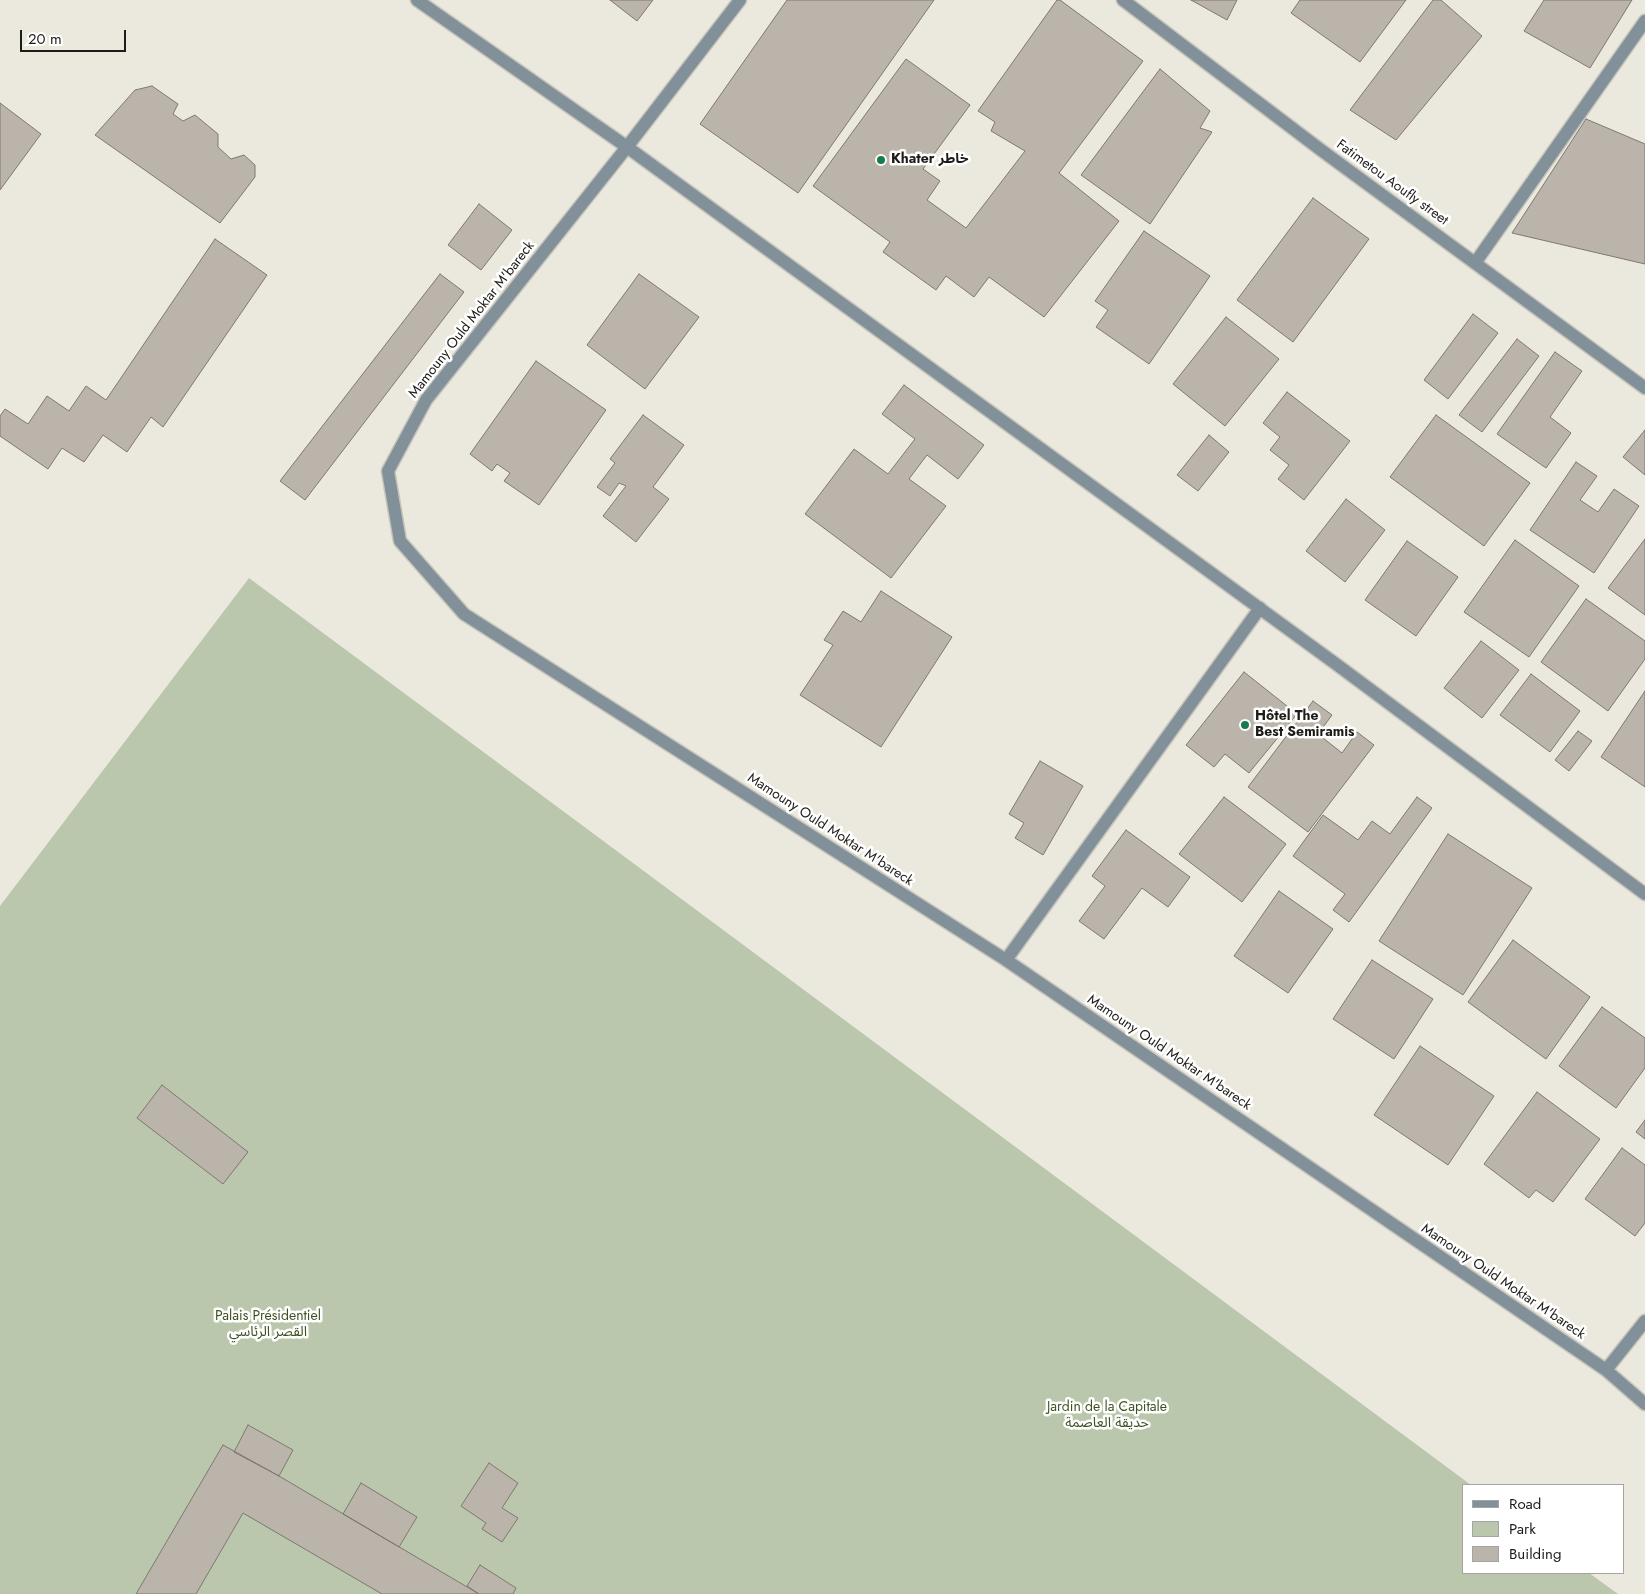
<!DOCTYPE html>
<html>
<head>
<meta charset="utf-8">
<style>
  body { margin:0 }
  #map { position:relative; width:1645px; height:1594px; overflow:hidden; background:#ebe9de; font-family:Jost,sans-serif }
  canvas { display:block }
  .legend { position:absolute; left:1462px; top:1484px; width:162px; height:90px; box-sizing:border-box; background:#fff; border:1px solid #a5a4a3; margin:0; padding:6px 9px; list-style:none; font-size:15px; color:#1d1c19 }
  .legend li { display:flex; align-items:center; gap:10px; height:25px }
  .legend b { width:25px; border:1px solid #a5a4a3 }
  .scale { position:absolute; left:20px; top:30px; width:106px; height:22px; box-sizing:border-box; border:2px solid #1d1c19; border-top:0; padding-left:6px; font-size:15px; line-height:18px; white-space:nowrap; color:#1d1c19; -webkit-text-stroke:4px #fff; paint-order:stroke }
</style>
</head>
<body>
<div id="map">
<canvas width="1645" height="1594"></canvas>
<ul class="legend">
<li><b style="height:6px;background:#819099"></b>Road</li>
<li><b style="height:14px;background:#bac7ac"></b>Park</li>
<li><b style="height:14px;background:#bab4ab"></b>Building</li>
</ul>
<div class="scale">20 m</div>
</div>
<script>
const ctx = document.querySelector('canvas').getContext('2d');
ctx.lineJoin = 'round';
function fill(path, color) { ctx.fillStyle = color; ctx.fill(path, 'evenodd'); }
const poly = rows => new Path2D(rows.map(r => 'M' + r).join(''));
function trace(path, color, width, dash) { ctx.strokeStyle = color; ctx.lineWidth = width; ctx.lineCap = dash ? 'butt' : 'round'; ctx.setLineDash(dash || []); ctx.stroke(path); }
function drawText(font, color, halo, rows, align = 'center') {
  ctx.font = font + ' Jost,"Noto Sans Arabic",sans-serif'; ctx.lineWidth = 5; ctx.setLineDash([]); ctx.textBaseline = 'middle'; ctx.strokeStyle = halo; ctx.fillStyle = color; for (const [text, x, y, turn = 0] of rows) {
    ctx.save(); ctx.translate(x, y); ctx.rotate((+turn || 0) * Math.PI / 180); ctx.textAlign = isNaN(turn) ? turn : align; if (halo) ctx.strokeText(text, 0, 0); ctx.fillText(text, 0, 0); ctx.restore();
  }
}
const green = poly([
  [249,578,1471,1485,1464,1485,1464,1573,1589,1573,1618,1594,0,1594,0,906]
]);
const building = poly([
  [610,0,653,0,637,21,610,0],
  [787,0,934,0,798,193,700,124,787,0],
  [1057,0,1060,0,1143,61,1059,173,1119,221,1044,317,989,277,974,297,946,276,936,290,883,252,890,242,813,186,906,59,970,105,923,169,940,181,927,200,966,228,1025,151,991,131,995,122,978,111,1057,0],
  [1191,0,1237,0,1227,20,1191,0],
  [1300,0,1406,0,1360,62,1291,13,1300,0],
  [1433,0,1441,0,1482,36,1396,140,1350,110,1433,0],
  [1544,0,1632,0,1590,68,1524,31,1544,0],
  [1160,69,1210,111,1200,128,1212,132,1150,224,1081,175,1160,69],
  [152,86,178,104,173,114,183,121,195,115,218,134,218,147,231,159,244,155,255,165,255,177,220,223,95,135,135,90,152,86],
  [0,103,41,134,0,190,0,103],
  [1586,119,1645,144,1645,264,1512,233,1586,119],
  [1313,198,1369,239,1293,342,1237,300,1313,198],
  [479,204,512,230,481,270,448,245,479,204],
  [1144,231,1210,276,1149,364,1096,327,1108,310,1095,301,1144,231],
  [215,239,267,275,163,427,151,417,127,452,103,435,84,462,62,448,48,469,0,436,0,416,5,409,28,424,47,396,69,411,86,386,106,400,215,239],
  [440,274,464,292,305,500,280,481,440,274],
  [639,274,699,317,645,389,587,345,639,274],
  [1473,314,1498,333,1448,399,1424,380,1473,314],
  [1226,317,1279,359,1225,426,1173,384,1226,317],
  [1517,339,1539,356,1482,432,1459,415,1517,339],
  [1555,352,1582,371,1550,417,1571,433,1546,468,1497,434,1555,352],
  [536,361,606,410,539,505,504,481,510,473,497,464,492,471,470,454,536,361],
  [904,385,984,445,958,479,927,455,909,479,946,506,891,578,805,514,854,449,888,474,915,439,882,414,904,385],
  [1287,392,1350,441,1304,500,1278,479,1289,465,1270,450,1280,437,1263,423,1287,392],
  [643,415,684,445,653,487,669,499,636,542,603,516,626,486,619,483,610,496,597,487,615,463,610,459,643,415],
  [1436,415,1530,483,1484,546,1390,477,1436,415],
  [1645,430,1645,475,1623,457,1645,430],
  [1209,435,1229,452,1198,491,1177,475,1209,435],
  [1576,462,1597,476,1580,500,1598,512,1614,489,1639,506,1594,573,1530,530,1576,462],
  [1346,499,1385,530,1345,582,1306,551,1346,499],
  [1645,539,1645,615,1608,588,1645,539],
  [1515,540,1579,586,1529,657,1464,612,1515,540],
  [1407,541,1458,577,1416,636,1365,600,1407,541],
  [881,591,952,637,881,747,800,695,833,645,824,640,843,611,861,622,881,591],
  [1586,599,1645,641,1645,659,1608,711,1541,662,1586,599],
  [1481,641,1519,670,1482,718,1444,688,1481,641],
  [1244,672,1297,714,1249,773,1225,754,1214,767,1186,745,1244,672],
  [1531,674,1580,711,1550,752,1500,715,1531,674],
  [1645,691,1645,787,1601,757,1645,691],
  [1313,701,1332,715,1318,734,1342,753,1357,732,1374,745,1308,832,1248,787,1313,701],
  [1578,731,1592,741,1569,771,1555,760,1578,731],
  [1040,761,1083,786,1043,855,1015,838,1024,823,1009,814,1040,761],
  [1224,797,1286,844,1242,902,1179,854,1224,797],
  [1417,797,1432,808,1349,922,1333,910,1345,894,1293,856,1323,815,1358,840,1372,821,1390,834,1417,797],
  [1126,830,1190,877,1168,907,1142,888,1104,939,1079,921,1105,886,1092,876,1126,830],
  [1448,834,1532,888,1463,995,1379,941,1448,834],
  [1279,891,1333,929,1288,993,1234,956,1279,891],
  [1513,940,1590,997,1546,1059,1468,1002,1513,940],
  [1372,960,1433,999,1394,1059,1333,1019,1372,960],
  [1602,1007,1645,1038,1645,1068,1616,1108,1559,1066,1602,1007],
  [1420,1046,1494,1096,1448,1165,1374,1115,1420,1046],
  [162,1085,248,1152,223,1184,137,1118,162,1085],
  [1537,1092,1600,1139,1553,1202,1536,1190,1529,1198,1484,1164,1537,1092],
  [1645,1120,1645,1139,1636,1132,1645,1120],
  [1622,1148,1645,1165,1645,1223,1635,1236,1585,1199,1622,1148],
  [248,1425,293,1450,279,1476,234,1452,248,1425],
  [223,1445,279,1476,479,1594,382,1594,243,1513,196,1594,136,1594,223,1445],
  [489,1463,518,1483,502,1508,518,1518,502,1542,482,1529,486,1523,461,1506,489,1463],
  [361,1483,417,1517,399,1547,343,1514,361,1483],
  [480,1565,516,1588,513,1594,479,1594,467,1586,480,1565]
]);
const minor = poly([
  [740,0,627,147,426,400,388,471,400,541,464,614,1006,960,1606,1370,1645,1404],
  [1123,0,1321,150,1645,388],
  [1475,263,1645,21],
  [1006,960,1260,608],
  [1606,1370,1645,1321]
]);
const tertiary = poly([
  [417,0,627,147,1336,664,1645,894]
]);
const markers = [
  [881,160,5,"#167b53"],
  [1245,725,5,"#167b53"]
];
const poiNames = [
  ["Khater خاطر",891,160],
  ["Hôtel The",1255,717],
  ["Best Semiramis",1255,733]
];
const streetNames = [
  ["Fatimetou Aoufly street",1392,183,36],
  ["Mamouny Ould Moktar M'bareck",472,320,-52],
  ["Mamouny Ould Moktar M'bareck",830,830,33],
  ["Mamouny Ould Moktar M'bareck",1169,1053,34],
  ["Mamouny Ould Moktar M'bareck",1503,1282,34]
];
const parkNames = [
  ["Palais Présidentiel",268,1317],
  ["القصر الرئاسي",268,1333],
  ["Jardin de la Capitale",1107,1408],
  ["حديقة العاصمة",1107,1424]
];
fill(green, '#bac7ac');
fill(building, '#bab4ab');
trace(building, '#7e7870', 1);
trace(minor, '#c6c4bb', 15);
trace(tertiary, '#c6c4bb', 15);
trace(minor, '#819099', 12);
trace(tertiary, '#819099', 12);
for (const [x, y, r, color] of markers) { const dot = new Path2D(); dot.arc(x, y, r, 0, 2 * Math.PI); ctx.fillStyle = color; ctx.fill(dot); trace(dot, '#fff', 2); }
drawText('bold 14px', '#1d1c19', '#fff', poiNames, 'left');
drawText('14px', '#1d1c19', '#fff', streetNames);
drawText('14px', '#3d5220', '#fff', parkNames);
</script>
</body>
</html>
